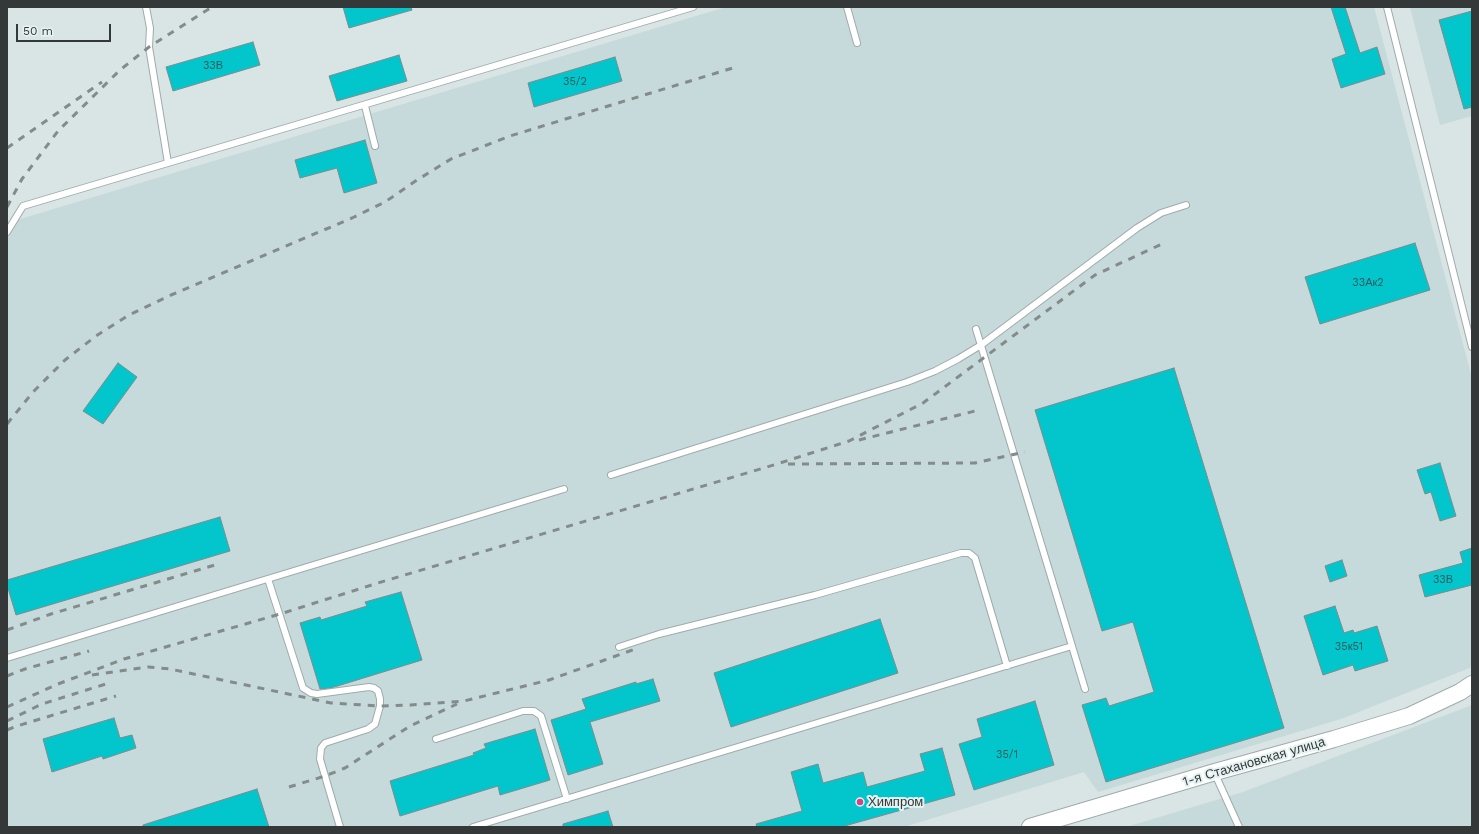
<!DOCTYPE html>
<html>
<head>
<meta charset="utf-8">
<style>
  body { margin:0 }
  #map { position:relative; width:1479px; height:834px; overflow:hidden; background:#d9e4e4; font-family:"Work Sans",sans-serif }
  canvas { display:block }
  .frame { position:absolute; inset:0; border:8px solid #343838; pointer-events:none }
  .scale { position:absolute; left:16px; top:24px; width:95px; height:18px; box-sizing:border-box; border:2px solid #343838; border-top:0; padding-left:5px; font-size:12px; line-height:14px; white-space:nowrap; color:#343838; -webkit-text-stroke:3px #e6f2f2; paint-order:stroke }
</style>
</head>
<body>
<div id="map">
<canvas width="1479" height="834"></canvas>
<div class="frame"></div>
<div class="scale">50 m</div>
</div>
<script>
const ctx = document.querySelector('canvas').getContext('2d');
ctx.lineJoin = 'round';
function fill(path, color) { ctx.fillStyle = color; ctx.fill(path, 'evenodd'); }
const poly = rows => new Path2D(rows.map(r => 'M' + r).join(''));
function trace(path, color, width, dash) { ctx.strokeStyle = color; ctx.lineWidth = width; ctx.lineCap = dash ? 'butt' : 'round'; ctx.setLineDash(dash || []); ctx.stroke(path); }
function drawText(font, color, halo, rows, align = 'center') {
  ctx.font = font + ' "Work Sans",sans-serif'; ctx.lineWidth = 4; ctx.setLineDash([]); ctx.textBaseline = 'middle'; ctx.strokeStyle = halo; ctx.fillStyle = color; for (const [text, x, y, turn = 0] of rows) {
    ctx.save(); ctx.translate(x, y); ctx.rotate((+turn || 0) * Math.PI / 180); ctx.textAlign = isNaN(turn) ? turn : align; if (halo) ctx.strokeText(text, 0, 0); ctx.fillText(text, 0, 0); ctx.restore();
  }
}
const built = poly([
  [726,7,1374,7,1472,378,1472,667,1341,719,1098,792,1084,772,904,827,7,827,7,223],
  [1410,7,1472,7,1472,116,1440,125],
  [1472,705,1472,827,1126,827,1243,792]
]);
const building = poly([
  [343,7,411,7,412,10,349,28,343,7],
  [1331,7,1345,7,1360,53,1377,47,1385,74,1341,88,1332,59,1346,54,1331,7],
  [1472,11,1472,107,1464,109,1439,20,1472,11],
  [253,42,260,65,173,91,166,67,253,42],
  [399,55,407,81,337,101,329,76,399,55],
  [615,57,622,81,534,107,528,83,615,57],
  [365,140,377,183,344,193,337,168,300,178,295,160,365,140],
  [1415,243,1430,290,1320,324,1305,277,1415,243],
  [118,363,137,377,103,424,83,411,118,363],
  [1174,368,1284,728,1106,782,1082,705,1106,698,1109,706,1154,692,1133,622,1102,631,1035,410,1174,368],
  [1440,463,1456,516,1440,521,1431,492,1425,494,1417,470,1440,463],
  [220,517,230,551,16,615,7,585,7,580,220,517],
  [1472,548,1472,585,1425,597,1419,575,1463,563,1460,552,1472,548],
  [1342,560,1347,576,1330,582,1325,566,1342,560],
  [401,592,422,660,331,688,320,689,300,623,320,617,321,620,367,606,365,602,401,592],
  [1335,606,1344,633,1353,630,1354,633,1377,626,1388,661,1355,671,1353,665,1323,675,1304,616,1335,606],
  [880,619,898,673,731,727,714,673,880,619],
  [653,679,660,701,590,722,603,764,568,775,551,720,586,709,582,699,636,682,636,684,653,679],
  [1035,701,1054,765,974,790,959,744,982,737,977,719,1035,701],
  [114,718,120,738,132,735,136,748,103,759,102,756,52,772,43,739,114,718],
  [535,729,550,780,500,795,498,786,400,816,390,781,474,755,473,753,486,748,484,744,535,729],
  [942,748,955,795,841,827,757,827,756,824,802,811,791,772,818,764,823,783,863,772,867,787,925,771,920,754,942,748],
  [257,789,269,827,143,827,143,825,257,789],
  [608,811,613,827,563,827,563,824,608,811]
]);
const lane = poly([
  [146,7,150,28,149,47,168,163],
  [847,7,857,43],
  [1387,7,1472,347],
  [365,106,375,146],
  [7,232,23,206,693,7],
  [976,329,1085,689],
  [611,475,907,382,935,371,958,359,981,345,1137,228,1161,213,1186,205],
  [268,579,303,688,311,693,317,694,369,687,374,688,378,691,380,699,380,706,375,724,368,729,325,743,321,748,320,759,340,827],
  [619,647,659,634,815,595,961,553,969,553,975,558,1007,666],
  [7,658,564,489],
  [436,739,523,711,534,711,541,716,567,799],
  [1215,774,1239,827],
  [473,827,1072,646]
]);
const secondary = poly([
  [1030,827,1215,772,1334,739,1409,716,1460,692,1472,684]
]);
const rail = poly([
  [7,148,102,82],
  [7,207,22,179,58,131,120,70,149,47,212,7],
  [7,424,33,392,65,360,96,336,129,315,171,295,352,218,385,202,417,180,451,159,510,136,736,67],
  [859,440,979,410],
  [788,464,975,463,1025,452],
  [7,630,51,614,218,564],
  [92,675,148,667,170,669,331,703,380,706,411,705,464,701,549,680,638,648],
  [7,676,25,669,89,651],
  [7,707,58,684,124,659,280,614,378,583,777,464,849,441,923,403,1095,275,1164,243],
  [7,721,42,704,109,683],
  [7,730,17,726,116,696],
  [289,787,325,776,345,768,410,726,457,704]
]);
const markers = [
  [860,802,4,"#ce4684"]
];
const numberNames = [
  ["33В",213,66],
  ["35/2",575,82],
  ["33Ак2",1368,283],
  ["33В",1443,580],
  ["35к51",1349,647],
  ["35/1",1007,755]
];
const streetNames = [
  ["1-я Стахановская улица",1254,762,-16]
];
const poiNames = [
  ["Химпром",868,802]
];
fill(built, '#c6dadb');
fill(building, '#02c6cb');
trace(building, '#818b8b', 1);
trace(lane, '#a0abab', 8);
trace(secondary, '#a0abab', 18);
trace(lane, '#fff', 6);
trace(secondary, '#fff', 16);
trace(rail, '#848b8b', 3, [7, 7]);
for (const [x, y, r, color] of markers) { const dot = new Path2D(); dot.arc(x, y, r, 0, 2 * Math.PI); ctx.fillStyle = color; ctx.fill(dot); trace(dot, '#e6f2f2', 1.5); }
drawText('11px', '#285c5d', null, numberNames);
drawText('13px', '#343838', '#e6f2f2', streetNames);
drawText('13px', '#343838', '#e6f2f2', poiNames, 'left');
</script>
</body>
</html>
